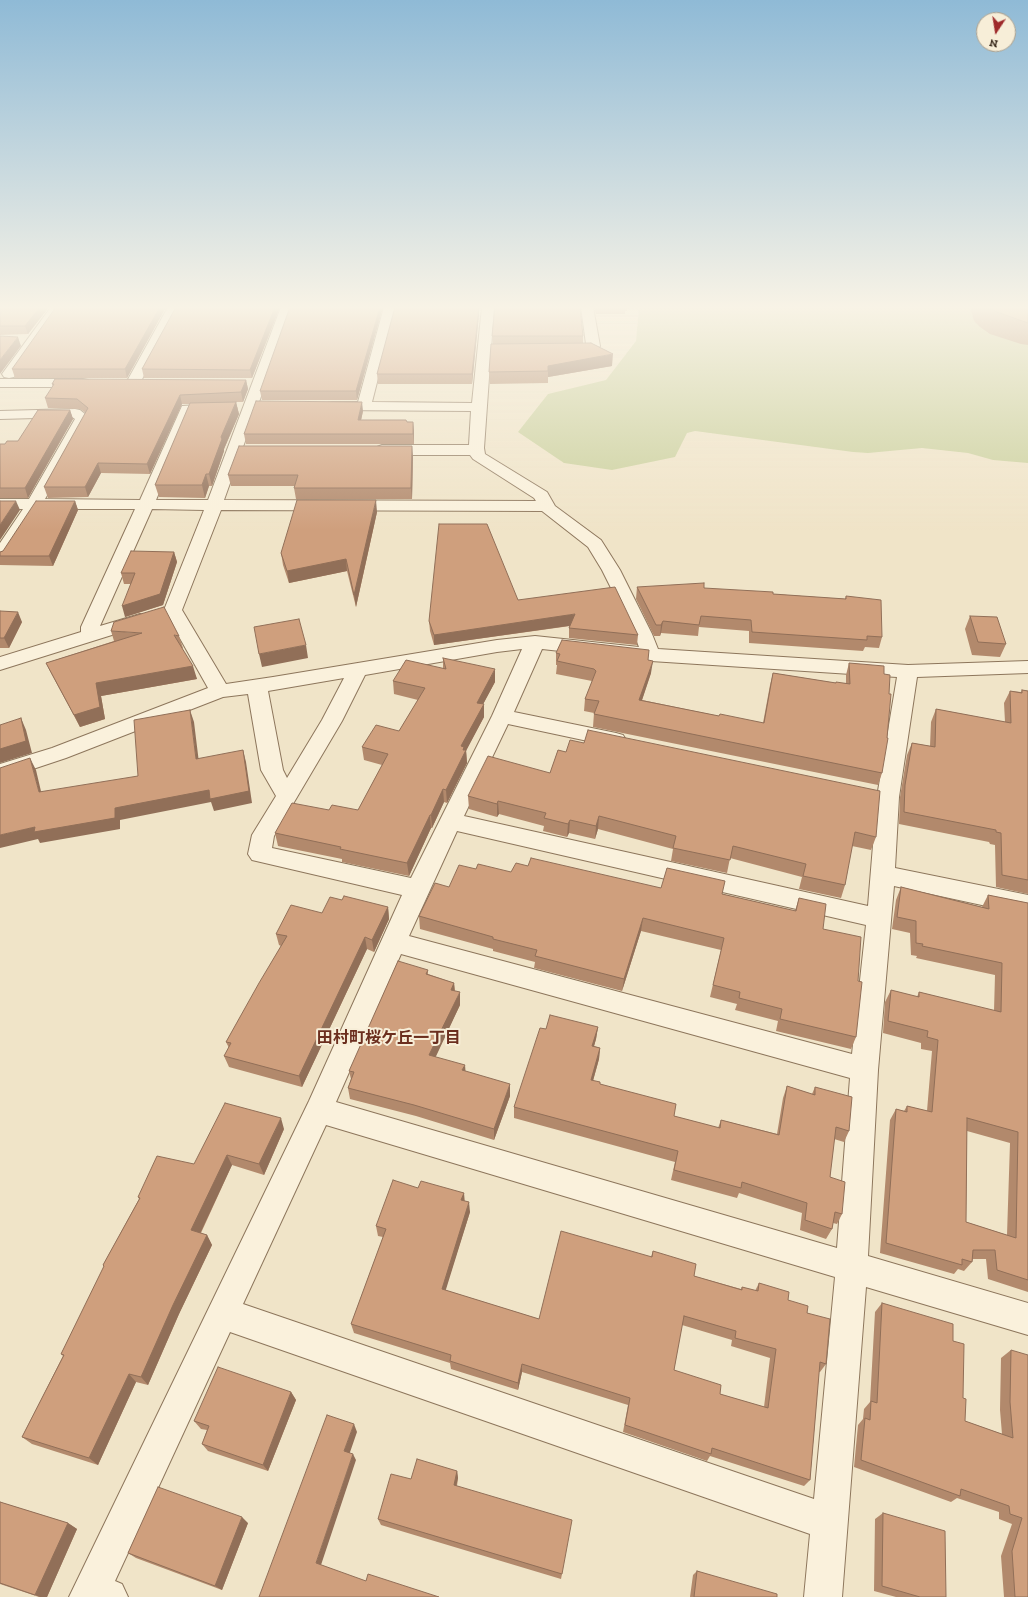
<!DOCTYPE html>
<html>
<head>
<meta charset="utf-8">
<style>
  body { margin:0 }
  #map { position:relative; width:1028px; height:1597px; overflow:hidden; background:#f0e4c8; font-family:"Zilla Slab",serif }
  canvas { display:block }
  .north { position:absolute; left:976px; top:12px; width:40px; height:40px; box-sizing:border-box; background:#f7eed8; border:1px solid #ada18e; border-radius:50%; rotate:192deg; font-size:11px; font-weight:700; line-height:16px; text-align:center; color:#3d2e20 }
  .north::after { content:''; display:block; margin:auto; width:14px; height:18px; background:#9e2a2b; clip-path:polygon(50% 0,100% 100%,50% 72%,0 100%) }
</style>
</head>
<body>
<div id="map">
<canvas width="1028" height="1597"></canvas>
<div class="north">N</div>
</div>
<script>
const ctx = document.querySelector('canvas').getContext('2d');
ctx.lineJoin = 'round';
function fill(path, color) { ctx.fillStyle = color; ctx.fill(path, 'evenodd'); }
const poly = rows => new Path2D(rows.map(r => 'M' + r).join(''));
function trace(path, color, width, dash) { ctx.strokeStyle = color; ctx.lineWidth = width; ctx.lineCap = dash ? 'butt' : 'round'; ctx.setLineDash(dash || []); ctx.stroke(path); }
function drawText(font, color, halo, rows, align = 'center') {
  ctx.font = font + ' "Zilla Slab","Noto Sans JP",serif'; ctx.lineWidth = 4; ctx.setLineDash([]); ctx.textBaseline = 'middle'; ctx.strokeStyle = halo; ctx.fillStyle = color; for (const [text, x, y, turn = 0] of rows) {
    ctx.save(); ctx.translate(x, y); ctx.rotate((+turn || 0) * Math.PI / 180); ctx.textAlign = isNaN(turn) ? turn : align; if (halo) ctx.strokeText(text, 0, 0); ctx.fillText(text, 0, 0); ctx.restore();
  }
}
const green = poly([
  [639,307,1028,307,1028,463,993,460,968,453,922,448,868,453,853,452,695,431,687,433,675,457,612,470,564,463,518,432,548,394,606,380,636,341]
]);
const street = poly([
  [51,307,63,307,14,377,9,378,4,377,2,374,51,307],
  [168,307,180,307,140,383,138,386,133,387,128,386,126,383,168,307],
  [281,307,293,307,224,500,536,501,534,498,473,459,470,455,382,455,377,453,374,450,377,447,382,445,469,445,471,411,332,410,327,409,325,406,327,403,332,402,358,402,384,307,396,307,372,402,472,403,482,307,494,307,484,448,485,454,547,492,555,506,601,540,620,570,652,634,658,649,908,665,1028,661,1028,673,917,677,899,797,895,868,1028,895,1028,915,894,886,878,1070,868,1256,1028,1303,1028,1335,866,1287,842,1597,804,1597,810,1534,230,1332,115,1581,122,1584,128,1597,69,1597,309,1101,402,895,252,860,248,854,252,835,276,796,261,770,248,694,223,697,66,758,0,780,0,764,52,748,208,688,164,610,204,510,152,509,100,626,140,614,147,616,149,620,147,624,0,670,0,657,81,632,81,627,135,509,39,509,6,560,0,561,0,543,23,509,0,509,0,499,29,499,75,419,72,417,0,419,0,411,75,409,80,410,90,418,45,499,140,500,182,406,216,404,221,405,223,408,221,411,192,413,156,500,208,500,281,307],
  [221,510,542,511,588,547,602,570,634,634,639,647,535,636,497,640,273,677,226,684,182,610,221,510],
  [522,649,492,716,411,878,272,848,274,836,342,721,365,675,497,652,522,649],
  [542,649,651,661,897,677,877,797,868,906,464,816,508,724,616,747,623,745,626,740,623,735,616,733,514,712,542,649],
  [344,678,322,720,287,778,283,770,268,691,344,678],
  [457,831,866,925,852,1054,409,936,457,831],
  [401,954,850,1078,837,1248,336,1102,401,954],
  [326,1125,835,1277,814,1499,243,1304,326,1125],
  [581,307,593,307,600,346,598,349,585,354,561,353,559,350,561,347,583,346,586,344,581,307],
  [0,379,83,379,88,380,90,383,88,386,83,387,0,387,0,379]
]);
const wall = poly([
  [0,307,49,307,28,334,0,335],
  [166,307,127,378,15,378,12,369],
  [176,307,280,307,252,378,144,378,142,369],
  [383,307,357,400,262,400,260,391],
  [495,307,581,307,580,313,583,336,583,343,612,366,548,377,548,383,490,384,489,372,493,344,492,336],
  [594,307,627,307,627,311,625,311,625,314,596,314],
  [972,307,1028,307,1028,345,1021,344,990,334,980,327,974,321,971,310],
  [479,314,472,384,378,384,377,374],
  [246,380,248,389,243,402,236,402,239,414,224,449,224,451,212,486,209,486,205,498,159,497,155,485,190,404,182,404,150,474,101,473,88,497,48,498,44,487,86,413,80,409,48,408,45,398,53,387,52,384],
  [70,410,73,419,28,498,0,498,0,444,5,444,18,441],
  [363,411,361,420,413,422,414,432,414,444,246,444,244,434],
  [413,456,412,499,296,499,294,488,295,486,231,486,228,475],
  [75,501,78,510,53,566,0,565,0,552,3,551],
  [377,512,356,607,347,571,289,583,283,565,281,553],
  [174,552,177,562,163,605,125,617,131,584,124,584,121,573],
  [637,587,773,594,845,599,846,596,882,637,879,648,865,647,863,651,749,643,749,631,699,627,698,636,661,633,660,636,654,636,636,599],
  [518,600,638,635,637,645,569,638,569,628,570,626,434,645,430,631,429,621],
  [0,611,22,622,9,648,0,648],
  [970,616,1006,644,1000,657,972,655,965,629],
  [111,631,179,636,183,648,182,648,197,679,101,696,105,719,80,727,52,675,46,663,114,641],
  [556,653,648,660,651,673,642,700,719,716,763,723,770,685,773,673,836,683,846,683,846,675,849,663,882,773,878,785,593,727,594,713,584,711,585,699,592,681,556,674,557,665,556,665],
  [443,658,495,682,483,704,484,717,466,750,467,763,447,803,444,802,432,828,431,828,409,876,342,862,342,859,278,846,275,833,329,810,358,810,382,765,364,760,362,747,399,731,418,700,394,694,393,681,443,668],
  [1022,690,1028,691,1028,894,996,887,995,845,990,844,989,842,899,824,900,797,907,755,912,743,930,746,931,722,936,709,1005,722,1004,703,1010,691,1021,692],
  [558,750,876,837,871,850,852,846,845,885,841,898,799,889,802,877,730,858,727,873,671,861,673,849,598,829,595,839,569,833,567,837,543,831,544,826,499,814,497,817,469,809,468,796,550,773],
  [528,866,661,888,722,894,795,911,799,898,823,929,858,981,856,1037,851,1049,776,1031,778,1021,735,1010,737,1004,710,997,721,950,641,931,622,991,534,968,535,962,493,951,493,949,420,929,419,916,449,887,476,869,511,872],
  [901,887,982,907,988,895,1028,903,1028,1292,988,1279,986,1259,973,1259,972,1262,964,1271,958,1269,954,1274,880,1253,890,1120,896,1109,904,1111,907,1106,927,1111,932,1051,921,1049,921,1043,883,1033,885,1002,891,990,917,997,919,992,994,1011,995,975,916,958,917,956,911,955,910,933,892,929,896,900],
  [967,1131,1010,1143,1007,1235,966,1222],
  [342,900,388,907,389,919,374,952,367,949,302,1087,229,1067,224,1056,229,1048,226,1042,281,946,279,945,276,934,322,913],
  [428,970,428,974,454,983,455,991,460,1005,435,1057,465,1071,510,1096,494,1140,416,1116,350,1099,348,1088,351,1079,349,1071],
  [598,1027,596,1039,594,1046,600,1048,599,1059,593,1081,674,1116,718,1128,721,1120,777,1134,783,1098,787,1086,812,1094,815,1087,849,1131,844,1142,834,1139,830,1177,842,1214,837,1224,833,1223,832,1229,826,1239,800,1230,802,1213,739,1193,737,1198,671,1180,675,1162,514,1118,514,1107,546,1029],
  [284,1129,264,1175,232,1165,201,1233,207,1235,212,1245,179,1314,148,1385,136,1382,98,1465,32,1444,22,1437,63,1356,61,1354,104,1267,103,1265,139,1199,138,1197,194,1164],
  [418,1188,464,1193,464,1201,470,1212,445,1290,539,1319,651,1257,653,1251,694,1276,741,1289,742,1287,755,1291,759,1283,788,1300,807,1313,826,1364,820,1372,819,1372,810,1480,804,1486,710,1456,707,1461,623,1432,628,1405,522,1372,518,1390,451,1369,450,1363,354,1333,351,1324,383,1237,378,1236,376,1226],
  [682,1325,732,1340,731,1346,770,1358,764,1407,720,1394,674,1370],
  [882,1303,953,1341,963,1398,965,1421,1002,1434,1000,1410,1001,1358,1011,1350,1028,1597,1004,1597,1001,1556,1012,1524,999,1519,999,1512,957,1498,951,1502,854,1467,858,1425,863,1419,864,1409,870,1402,875,1312],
  [291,1392,296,1400,268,1471,208,1451,202,1444,207,1430,201,1429,194,1421],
  [457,1471,458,1478,457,1486,562,1574,561,1579,381,1525,378,1519,411,1479],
  [0,1502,68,1523,77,1529,47,1597,39,1597,0,1584],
  [883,1513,946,1597,896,1597,874,1591,875,1519],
  [248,1523,222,1590,136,1558,128,1553],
  [697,1571,777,1597,690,1597,693,1575]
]);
const shadedWall = poly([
  [40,307,49,307,28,334,25,326],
  [160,307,166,307,127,378,125,369],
  [275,307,280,307,252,378,250,370],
  [380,307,383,307,357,400,356,391],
  [479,307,479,314,472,384,472,374],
  [18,337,21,346,0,374,0,360],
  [613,354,612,366,548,377,548,366],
  [246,380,248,389,243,402,241,392],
  [180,395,182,404,150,474,147,464],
  [236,402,239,414,224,449,224,451,212,486,209,474,221,437],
  [362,402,363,411,359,430,358,420],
  [70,410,73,419,28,498,25,488],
  [413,422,414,432,414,444,413,434],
  [412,446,413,456,412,499,411,488],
  [98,463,101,473,88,497,85,487],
  [206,474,209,486,205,498,202,485],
  [376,500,377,512,356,607,354,595],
  [16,501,20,510,0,540,0,525],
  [75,501,78,510,53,566,49,556],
  [174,552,177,562,163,605,125,617,122,606],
  [346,559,347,571,289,583,287,571],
  [18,612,22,622,9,648,4,638],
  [575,614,575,625,434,645,434,635],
  [663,621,661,633,660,636,661,625],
  [306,645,308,658,262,667,259,654],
  [653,661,651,673,638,712,639,700],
  [193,666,197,679,101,696,105,719,80,727,74,715,96,683],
  [495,669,495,682,479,712,484,704,484,717,465,753,466,750,467,763,447,803,446,790,461,746,477,703],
  [190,710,194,722,200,771,196,759],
  [21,718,26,730,32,753,0,763,0,749],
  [243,750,246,762,252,803,214,811,211,802,120,820,120,829,40,843,38,839,0,848,0,835,115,808],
  [30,758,36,770,44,804,39,792],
  [443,789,444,802,432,828,431,815],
  [498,801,499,814,497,817,497,804],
  [430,815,431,828,409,876,407,863],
  [599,816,598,829,595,839,596,826],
  [570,820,569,833,567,837,568,824],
  [388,907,389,919,374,952,372,940],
  [643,918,641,931,622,991,624,979],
  [365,937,367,949,302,1087,299,1076],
  [454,983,455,995,451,990],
  [460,992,460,1005,431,1067,429,1055],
  [598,1027,596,1039,591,1057,592,1046],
  [600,1048,599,1059,590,1091,591,1080],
  [465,1065,466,1077,462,1070],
  [510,1084,510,1096,494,1140,494,1129],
  [281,1118,284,1129,264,1175,259,1164],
  [227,1155,232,1165,197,1240,191,1230],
  [464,1193,465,1204,461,1200],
  [469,1202,470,1212,443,1299,442,1289],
  [207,1235,212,1245,179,1314,148,1385,141,1377,173,1305],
  [522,1364,522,1372,518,1390,518,1383],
  [129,1374,136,1382,98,1465,89,1458],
  [291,1392,296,1400,268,1471,263,1465],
  [354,1424,357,1432,348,1458,344,1451],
  [353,1454,356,1460,320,1568,316,1563],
  [457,1471,458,1478,455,1491,454,1485],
  [242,1517,248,1523,222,1590,215,1586],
  [68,1523,77,1529,47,1597,40,1597,35,1595]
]);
const building = poly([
  [0,307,40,307,25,326,0,326,0,307],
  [56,307,160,307,125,369,12,369,56,307],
  [176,307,275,307,250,370,142,369,176,307],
  [290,307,380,307,356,391,260,391,290,307],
  [395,307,479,307,472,374,377,374,395,307],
  [495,307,580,307,583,336,492,336,495,307],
  [987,307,1028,307,1028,323,997,312,987,307],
  [0,336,18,337,0,360,0,336],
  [591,343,613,354,548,366,548,371,489,372,491,344,591,343],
  [55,379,246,380,241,392,180,395,147,464,98,463,85,487,44,487,88,408,77,399,45,398,54,384,52,384,55,379],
  [256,401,362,402,358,420,406,420,407,422,413,422,413,434,244,434,256,401],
  [236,402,221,437,222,439,209,474,206,474,202,485,155,485,190,403,236,402],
  [38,410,70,410,25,488,0,488,0,444,5,444,7,441,18,441,38,410],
  [239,446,412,446,411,488,294,488,298,475,228,475,239,446],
  [297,500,376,500,354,595,346,559,287,571,281,553,297,500],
  [0,501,16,501,0,525,0,501],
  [36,501,75,501,49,556,0,556,0,552,3,551,36,501],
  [439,524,487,524,518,600,615,587,638,635,569,628,575,614,434,635,429,621,439,524],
  [131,551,174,552,160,594,122,606,135,573,121,573,131,551],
  [704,583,704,588,773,592,773,594,846,599,846,596,881,600,882,637,867,636,867,640,752,632,751,620,701,616,699,625,663,621,661,625,656,625,637,587,704,583],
  [164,607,179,636,174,635,193,666,96,683,100,707,74,715,46,663,142,633,111,631,114,622,164,607],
  [0,611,18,612,4,638,0,638,0,611],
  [970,616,997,617,1006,644,978,642,970,616],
  [299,619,306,645,259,654,254,627,299,619],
  [562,640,649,650,648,660,653,661,639,700,719,716,720,714,764,723,773,673,836,683,836,682,850,684,849,663,884,666,884,674,890,675,889,694,891,694,887,738,888,738,882,773,594,714,599,701,585,699,596,671,594,669,557,661,560,654,556,653,562,640],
  [443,658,495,669,477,703,484,704,461,746,464,747,463,750,466,750,446,790,443,789,431,815,430,815,407,863,340,849,341,847,275,833,292,803,329,810,332,805,358,810,388,754,362,747,376,725,399,731,425,688,393,681,406,660,446,669,443,658],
  [1022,690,1028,691,1028,880,1002,875,1001,833,996,832,996,830,904,812,905,785,912,743,935,747,936,709,1011,723,1010,691,1022,693,1022,690],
  [190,710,196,759,243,750,249,791,210,799,209,790,115,808,115,818,34,832,35,827,0,835,0,768,30,758,39,792,138,776,134,720,190,710],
  [21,718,26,741,0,749,0,725,21,718],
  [588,730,880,791,876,837,855,832,845,885,803,876,806,864,733,846,730,860,673,848,676,836,599,816,596,826,570,820,568,824,544,818,546,813,498,801,497,804,468,796,488,756,550,773,558,750,566,752,570,740,584,743,588,730],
  [531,858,661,888,667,868,725,881,722,894,796,911,799,898,826,904,823,929,861,937,858,981,862,982,856,1037,780,1019,782,1009,739,998,740,992,713,985,724,938,643,918,624,979,535,956,537,950,493,939,493,937,419,916,435,883,449,887,459,865,476,869,478,864,511,872,516,863,528,866,531,858],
  [901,887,989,909,988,895,1028,903,1028,1280,997,1270,995,1250,973,1250,972,1262,962,1259,962,1265,886,1243,896,1109,907,1112,907,1106,932,1112,938,1040,927,1037,928,1031,888,1021,891,990,919,997,919,992,1001,1012,1002,963,922,946,923,944,916,943,916,921,897,917,901,887],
  [967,1118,1018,1132,1016,1238,966,1222,967,1118],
  [344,896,388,907,372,940,365,937,299,1076,224,1056,231,1043,226,1042,259,983,287,936,276,934,291,905,322,913,330,897,342,900,344,896],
  [398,961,428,970,426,974,454,983,451,990,460,992,429,1055,465,1065,462,1070,510,1084,494,1129,414,1105,348,1088,354,1072,349,1071,398,961],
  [550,1015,598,1027,592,1046,600,1048,591,1080,600,1082,600,1084,676,1104,674,1116,720,1128,721,1120,779,1135,787,1086,815,1095,815,1087,852,1097,849,1131,836,1127,830,1177,845,1182,842,1214,835,1212,832,1229,805,1220,807,1203,742,1182,741,1188,674,1170,678,1151,514,1107,540,1028,546,1029,550,1015],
  [225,1103,281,1118,259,1164,227,1155,191,1230,207,1235,173,1305,141,1377,129,1374,89,1458,22,1437,64,1355,61,1354,104,1266,103,1265,140,1198,138,1197,157,1156,194,1164,225,1103],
  [393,1180,418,1188,421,1181,464,1193,461,1200,469,1202,442,1289,539,1319,561,1231,652,1257,653,1251,696,1264,694,1276,742,1290,742,1287,758,1291,759,1283,789,1292,788,1300,808,1306,807,1313,830,1319,826,1364,820,1362,810,1480,712,1448,711,1454,625,1425,630,1398,522,1364,518,1383,450,1361,451,1355,351,1324,386,1229,376,1226,393,1180],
  [684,1316,736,1331,735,1338,776,1349,768,1408,720,1394,721,1385,674,1370,684,1316],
  [882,1303,953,1324,953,1341,964,1344,963,1398,966,1399,965,1421,1013,1438,1010,1402,1011,1350,1028,1355,1028,1597,1015,1597,1012,1551,1022,1518,1010,1514,1009,1506,961,1489,960,1496,861,1460,865,1418,870,1420,871,1401,877,1403,882,1303],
  [218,1367,291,1392,263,1465,202,1444,209,1426,194,1421,218,1367],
  [327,1415,354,1424,344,1451,353,1454,316,1563,366,1581,368,1574,439,1597,259,1597,327,1415],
  [417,1459,457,1471,454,1485,572,1520,562,1574,378,1519,391,1474,411,1479,417,1459],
  [158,1487,242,1517,215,1586,128,1553,158,1487],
  [0,1502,68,1523,35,1595,0,1583,0,1502],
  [883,1513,945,1531,946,1597,920,1597,882,1586,883,1513],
  [697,1571,777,1594,777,1597,694,1597,697,1571]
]);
const nearNeighbourhoodnames = [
  ["田村町桜ケ丘一丁目",389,1038]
];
fill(green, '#c9cf9b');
trace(street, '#8d765c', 2);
fill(street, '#faf1dc');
fill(wall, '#b2896c');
fill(shadedWall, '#916f58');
fill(building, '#cf9f7d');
trace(building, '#916f58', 1);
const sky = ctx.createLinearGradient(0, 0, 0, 530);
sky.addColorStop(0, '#8fbad6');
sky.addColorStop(0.58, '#f8f3e6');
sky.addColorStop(1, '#f8f3e600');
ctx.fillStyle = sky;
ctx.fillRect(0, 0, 1028, 530);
drawText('bold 16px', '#6b2e1e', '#f7eed8', nearNeighbourhoodnames);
</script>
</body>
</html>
